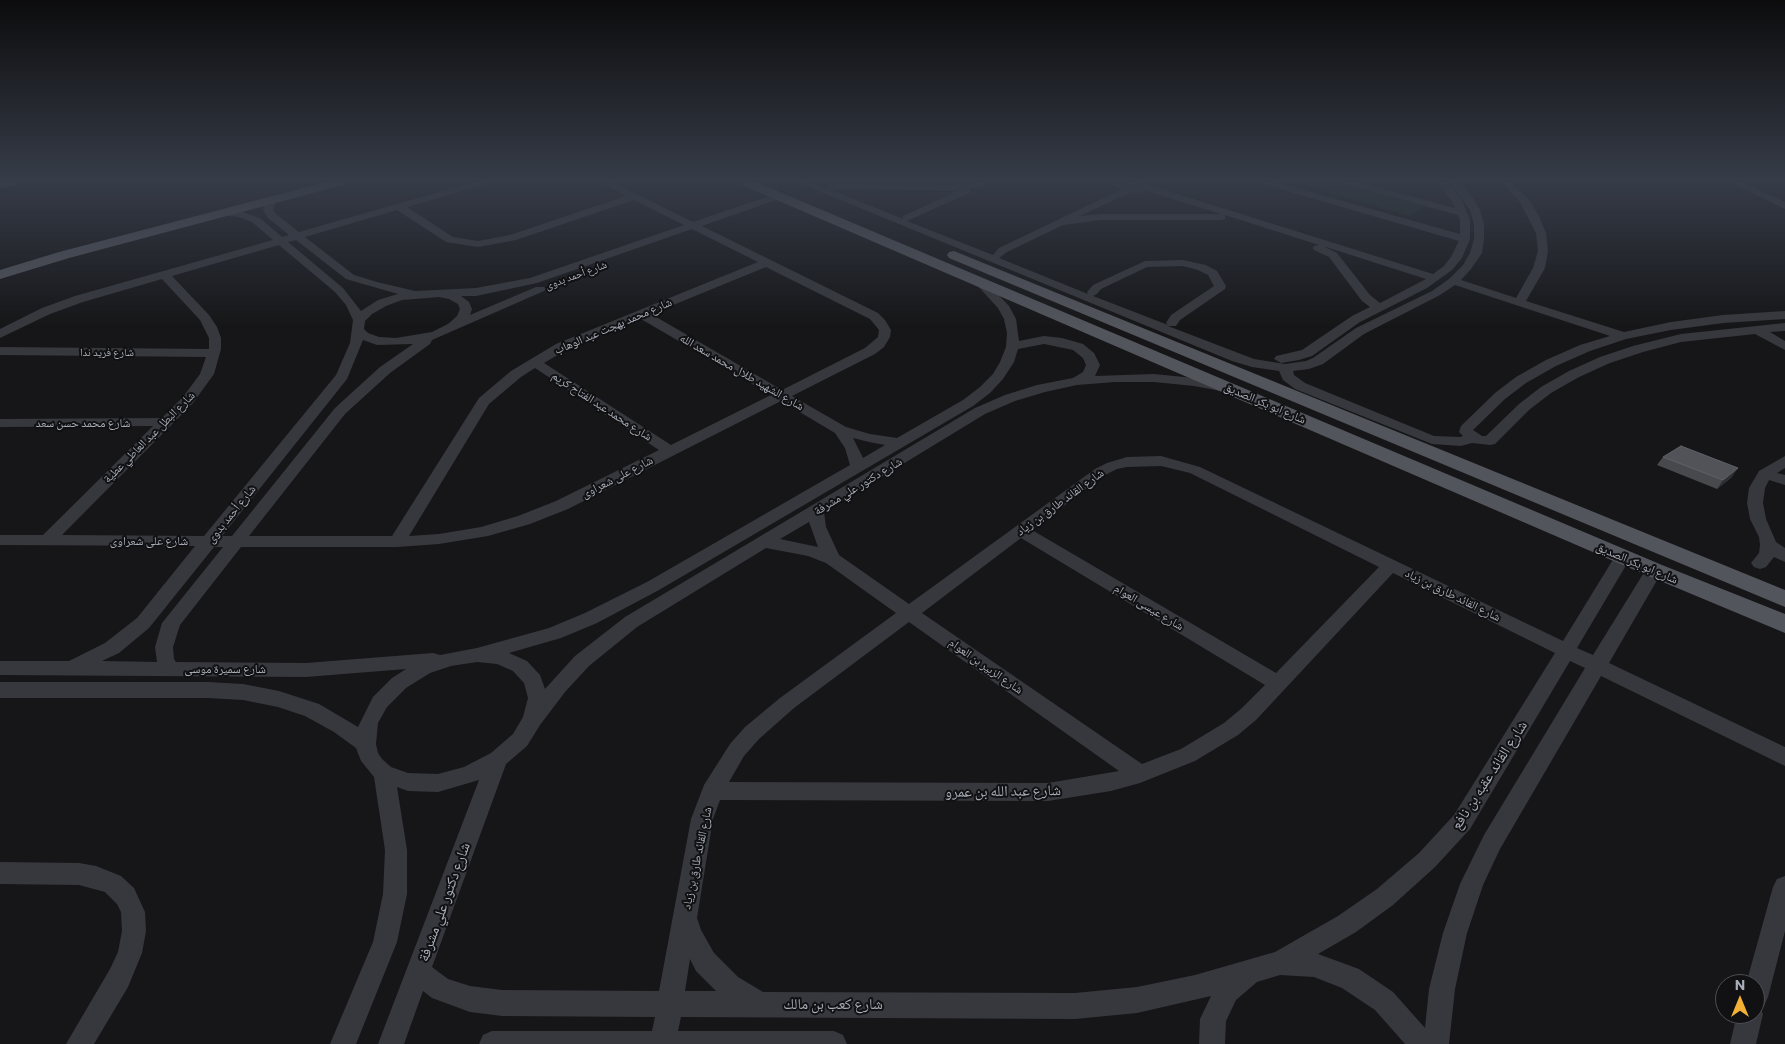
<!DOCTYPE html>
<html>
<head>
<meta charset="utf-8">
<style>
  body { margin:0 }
  #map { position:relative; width:1785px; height:1044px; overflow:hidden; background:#161618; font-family:Commissioner,sans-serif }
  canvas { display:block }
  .north { position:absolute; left:1715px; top:974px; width:50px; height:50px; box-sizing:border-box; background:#111113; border:1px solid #4d4f55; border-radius:50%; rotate:0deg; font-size:14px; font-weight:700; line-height:20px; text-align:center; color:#a8adb8 }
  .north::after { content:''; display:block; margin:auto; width:18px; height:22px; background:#f2b134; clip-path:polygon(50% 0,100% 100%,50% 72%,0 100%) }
</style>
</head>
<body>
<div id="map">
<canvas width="1785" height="1044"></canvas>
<div class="north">N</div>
</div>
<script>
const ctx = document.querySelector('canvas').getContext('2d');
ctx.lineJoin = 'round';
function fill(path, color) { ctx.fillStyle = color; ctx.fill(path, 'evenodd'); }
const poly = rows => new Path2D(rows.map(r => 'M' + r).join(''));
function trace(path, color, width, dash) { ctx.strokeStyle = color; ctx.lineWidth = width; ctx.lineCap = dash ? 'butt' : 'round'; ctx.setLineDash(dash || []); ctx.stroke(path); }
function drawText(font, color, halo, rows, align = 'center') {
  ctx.font = font + ' Commissioner,"Noto Naskh Arabic",sans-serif'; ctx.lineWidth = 4; ctx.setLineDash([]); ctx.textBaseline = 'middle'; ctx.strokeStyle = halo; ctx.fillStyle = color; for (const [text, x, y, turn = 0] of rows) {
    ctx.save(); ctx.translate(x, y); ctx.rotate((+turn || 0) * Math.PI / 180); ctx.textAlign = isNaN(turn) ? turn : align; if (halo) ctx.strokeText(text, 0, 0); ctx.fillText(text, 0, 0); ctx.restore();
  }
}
const green = poly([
  [1296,182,1341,182,1424,206,1409,216]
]);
const minor = poly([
  [474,182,488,182,486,184,407,207,453,237,478,241,510,235,626,196,600,182,612,182,693,222,775,194,781,194,781,198,702,226,878,313,885,320,891,330,890,337,884,347,875,354,792,396,846,427,870,434,897,438,963,400,980,387,993,374,1000,362,1006,347,1007,333,1004,319,998,308,975,283,981,280,985,281,1009,306,1016,319,1019,341,1044,336,1062,338,1083,344,1094,353,1100,365,1095,376,1154,374,1194,378,1231,385,1233,388,1226,392,1194,386,1154,382,1115,382,1077,385,1045,392,1015,401,985,414,824,512,826,527,839,555,909,604,1095,469,1107,463,1127,457,1161,456,1200,467,1563,641,1617,553,1623,551,1629,553,1631,557,1577,648,1593,655,1648,566,1654,564,1660,566,1663,570,1609,663,1785,747,1785,766,1601,676,1500,849,1483,885,1467,933,1455,989,1449,1044,1405,1044,1375,1010,1342,988,1314,977,1280,975,1257,982,1236,1000,1226,1021,1225,1044,1199,1044,1200,1019,1211,996,1137,1013,1075,1019,681,1017,678,1031,834,1031,843,1035,847,1044,479,1044,483,1035,492,1031,652,1031,655,1017,502,1016,470,1012,432,998,423,991,404,1044,378,1044,479,780,438,792,408,791,397,787,407,850,407,894,397,942,356,1044,330,1044,373,942,383,894,385,850,374,777,361,761,356,748,334,732,305,716,278,707,243,700,208,698,0,698,0,682,208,682,243,684,279,691,319,704,358,727,373,697,392,678,406,669,306,677,0,675,0,661,69,661,105,643,137,618,195,546,0,545,0,535,43,535,153,426,0,427,0,419,162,418,183,397,200,374,206,357,0,355,0,347,209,349,209,338,200,320,162,279,83,302,50,314,0,338,0,329,42,308,75,296,273,240,252,222,239,217,219,215,219,211,240,211,260,218,282,237,289,235,268,218,263,210,267,198,275,198,276,200,273,210,276,214,299,232,474,182],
  [634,200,684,225,530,278,476,288,415,291,377,282,354,275,305,237,397,210,446,242,478,247,516,240,634,200],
  [692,229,758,262,556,344,511,371,479,398,392,536,249,536,345,414,390,373,430,344,432,340,544,291,546,289,544,287,536,287,470,315,472,309,469,302,461,296,476,296,537,283,692,229],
  [296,240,346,279,398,294,378,300,361,311,343,288,288,242,296,240],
  [279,245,335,292,346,305,353,320,350,343,336,375,204,536,62,535,193,403,214,374,221,349,221,338,217,327,209,315,172,276,279,245],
  [766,267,870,319,879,330,878,337,865,348,782,390,651,314,766,267],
  [439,297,449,299,458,304,460,309,457,316,448,324,432,332,396,338,379,337,368,333,364,329,365,321,372,314,386,306,402,300,439,297],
  [641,319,771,395,671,445,544,363,566,350,641,319],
  [363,340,377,345,413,344,380,367,335,408,232,536,222,536,347,379,363,340],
  [1044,344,1073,350,1083,358,1086,365,1083,372,1073,378,1037,385,1005,395,975,408,625,617,575,656,545,689,540,675,527,661,509,653,561,638,597,623,659,590,973,406,990,393,1003,379,1014,362,1018,349,1044,344],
  [535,368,659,450,556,501,518,516,481,527,439,534,409,536,489,404,521,377,535,368],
  [781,401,835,433,845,448,850,465,647,582,585,613,549,628,477,648,440,655,433,653,306,663,176,662,174,659,173,647,180,625,241,547,397,547,439,544,488,536,530,524,568,509,781,401],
  [853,438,869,442,885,445,863,458,853,438],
  [1161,466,1190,473,1379,567,1276,673,1032,530,1105,475,1117,469,1127,467,1161,466],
  [809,522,818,547,780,539,809,522],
  [1021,538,1265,685,1242,708,1224,723,1181,749,1142,764,922,613,1021,538],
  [214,547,223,547,162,623,155,647,157,662,102,661,119,653,149,628,214,547],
  [766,548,808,556,826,563,896,613,780,698,745,727,730,744,704,785,691,819,659,991,502,990,470,986,448,979,432,967,506,764,527,746,540,725,565,692,589,666,637,627,766,548],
  [1393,573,1555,653,1454,815,1419,853,1377,889,1338,916,1275,952,1195,975,1137,987,1075,993,763,992,738,977,714,953,701,930,697,918,713,819,720,800,1048,801,1111,791,1140,783,1195,761,1238,735,1256,720,1393,573],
  [909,622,1119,771,1048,783,729,782,744,756,759,739,794,708,909,622],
  [1570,661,1585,668,1484,835,1460,884,1443,933,1429,989,1425,1028,1393,992,1359,969,1318,954,1356,932,1393,905,1435,867,1470,829,1570,661],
  [477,662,497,664,513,671,524,683,528,698,523,717,513,734,491,753,464,767,438,774,408,773,391,767,382,759,378,753,376,744,378,723,387,707,406,688,430,673,451,666,477,662],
  [690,959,696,971,716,991,685,991,690,959],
  [797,182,810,182,827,189,828,185,831,184,956,185,985,182,985,186,969,189,971,191,969,193,907,221,993,255,999,248,1122,189,1108,184,1106,182,1126,184,1125,182,1139,182,1433,274,1444,266,1451,257,1459,241,1263,184,1261,182,1275,182,1460,234,1460,220,1458,215,1345,184,1343,182,1358,182,1455,208,1452,201,1437,182,1447,182,1462,200,1470,220,1470,239,1462,258,1452,270,1427,288,1360,322,1312,356,1299,360,1281,363,1274,359,1276,356,1302,350,1352,316,1370,307,1362,301,1329,257,1314,250,1313,248,1314,246,1319,245,1225,215,1225,219,1221,220,1101,220,1063,225,1007,252,999,258,1088,294,1087,292,1093,285,1145,261,1183,260,1206,265,1217,271,1226,286,1225,289,1180,320,1176,326,1168,326,1254,359,1285,364,1306,361,1313,358,1356,328,1432,291,1449,279,1463,265,1470,253,1474,239,1474,224,1470,210,1449,182,1459,182,1471,195,1480,210,1484,224,1484,239,1482,253,1471,269,1461,280,1516,298,1533,268,1538,251,1536,233,1520,202,1501,182,1511,182,1529,200,1539,216,1546,233,1548,251,1545,268,1526,301,1624,332,1671,322,1723,315,1785,311,1785,319,1723,323,1671,330,1626,339,1590,351,1556,366,1526,383,1505,399,1473,430,1482,436,1486,436,1519,404,1541,387,1569,371,1600,357,1633,346,1681,334,1785,323,1785,331,1770,332,1785,341,1785,350,1755,334,1681,342,1643,352,1610,363,1579,377,1551,393,1529,410,1495,444,1490,445,1472,443,1461,446,1432,444,1295,389,1283,380,1279,371,1252,367,1232,361,797,182],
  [829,189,956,191,959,190,903,216,903,219,829,189],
  [1144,190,1221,214,1101,214,1080,216,1131,192,1143,193,1144,190],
  [1323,246,1426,279,1380,303,1370,295,1337,253,1323,246],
  [1183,266,1198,270,1208,275,1214,286,1171,315,1166,323,1168,325,1093,296,1097,294,1101,289,1147,267,1183,266],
  [1455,285,1610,336,1580,345,1546,360,1516,377,1495,393,1461,426,1459,432,1463,436,1460,437,1434,436,1305,383,1294,375,1293,371,1309,369,1323,364,1364,334,1440,295,1455,285],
  [1730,182,1742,182,1785,202,1785,209,1730,182],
  [1785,456,1785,468,1777,473,1785,475,1785,485,1769,480,1765,488,1763,503,1766,519,1776,542,1785,548,1785,562,1774,557,1766,567,1760,569,1754,567,1751,563,1759,553,1760,545,1759,537,1750,519,1747,503,1749,488,1759,471,1785,456],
  [0,862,79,863,96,866,121,876,134,888,145,912,146,931,142,953,128,987,94,1044,66,1044,110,969,118,952,122,931,121,912,117,904,105,892,79,885,0,884,0,862],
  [1785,876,1785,931,1768,997,1764,1006,1760,1008,1763,1014,1756,1044,1730,1044,1737,1014,1755,1014,1755,984,1746,984,1773,887,1777,879,1785,876]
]);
const major = poly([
  [0,182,17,182,15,185,0,188,0,182],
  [326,182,345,182,343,185,69,258,0,279,0,270,59,252,326,182],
  [740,182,756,182,1662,565,1785,614,1785,633,1646,575,742,185,740,182],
  [954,251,1785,590,1785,607,949,258,947,255,949,252,954,251]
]);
const wall = poly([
  [1663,457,1732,477,1717,489,1657,465]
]);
const shadedWall = poly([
  [1738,468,1732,477,1717,489,1723,480]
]);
const building = poly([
  [1681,446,1738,468,1723,480,1663,457,1681,446]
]);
const farStreetnames = [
  ["شارع أحمد بدوى",576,275,-20],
  ["شارع فريد ندا",107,352]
];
const streetNames = [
  ["شارع محمد بهجت عبد الوهاب",613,326,-23],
  ["شارع الشهيد طلال محمد سعد الله",742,372,30],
  ["شارع ابو بكر الصديق",1265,403,23],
  ["شارع محمد عبد الفتاح كريم",602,406,33],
  ["شارع محمد حسن سعد",83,423],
  ["شارع البطل عبد العاطي عطية",149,437,-45],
  ["شارع على شعراوى",617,477,-27],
  ["شارع دكتور علي مشرفة",858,486,-31],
  ["شارع القائد طارق بن زياد",1060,502,-36],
  ["شارع أحمد بدوى",231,514,-51],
  ["شارع على شعراوى",149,541],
  ["شارع ابو بكر الصديق",1637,563,23],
  ["شارع القائد طارق بن زياد",1453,595,26],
  ["شارع عيسى العوام",1149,607,31],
  ["شارع الزبير بن العوام",986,666,35],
  ["شارع سميرة موسى",225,669],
  ["شارع القائد طارق بن زياد",697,858,-78]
];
const nearStreetnames = [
  ["شارع القائد عقبه بن نافع",1489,775,-57],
  ["شارع عبد الله بن عمرو",1003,791,-1],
  ["شارع دكتور علي مشرفة",444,902,-70],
  ["شارع كعب بن مالك",833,1004]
];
fill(green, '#1e261f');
fill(minor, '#37383d');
fill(major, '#53555c');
fill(wall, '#47494d');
fill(shadedWall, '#2f3033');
fill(building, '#525359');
trace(building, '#5f6168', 1);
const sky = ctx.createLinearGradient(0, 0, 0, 328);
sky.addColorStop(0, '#0c0c0d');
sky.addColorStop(0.55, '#363c48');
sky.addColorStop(1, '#363c4800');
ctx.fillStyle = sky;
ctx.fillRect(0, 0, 1785, 328);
drawText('11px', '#a8adb8', '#111113', farStreetnames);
drawText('12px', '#a8adb8', '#111113', streetNames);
drawText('15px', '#a8adb8', '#111113', nearStreetnames);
</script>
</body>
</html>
